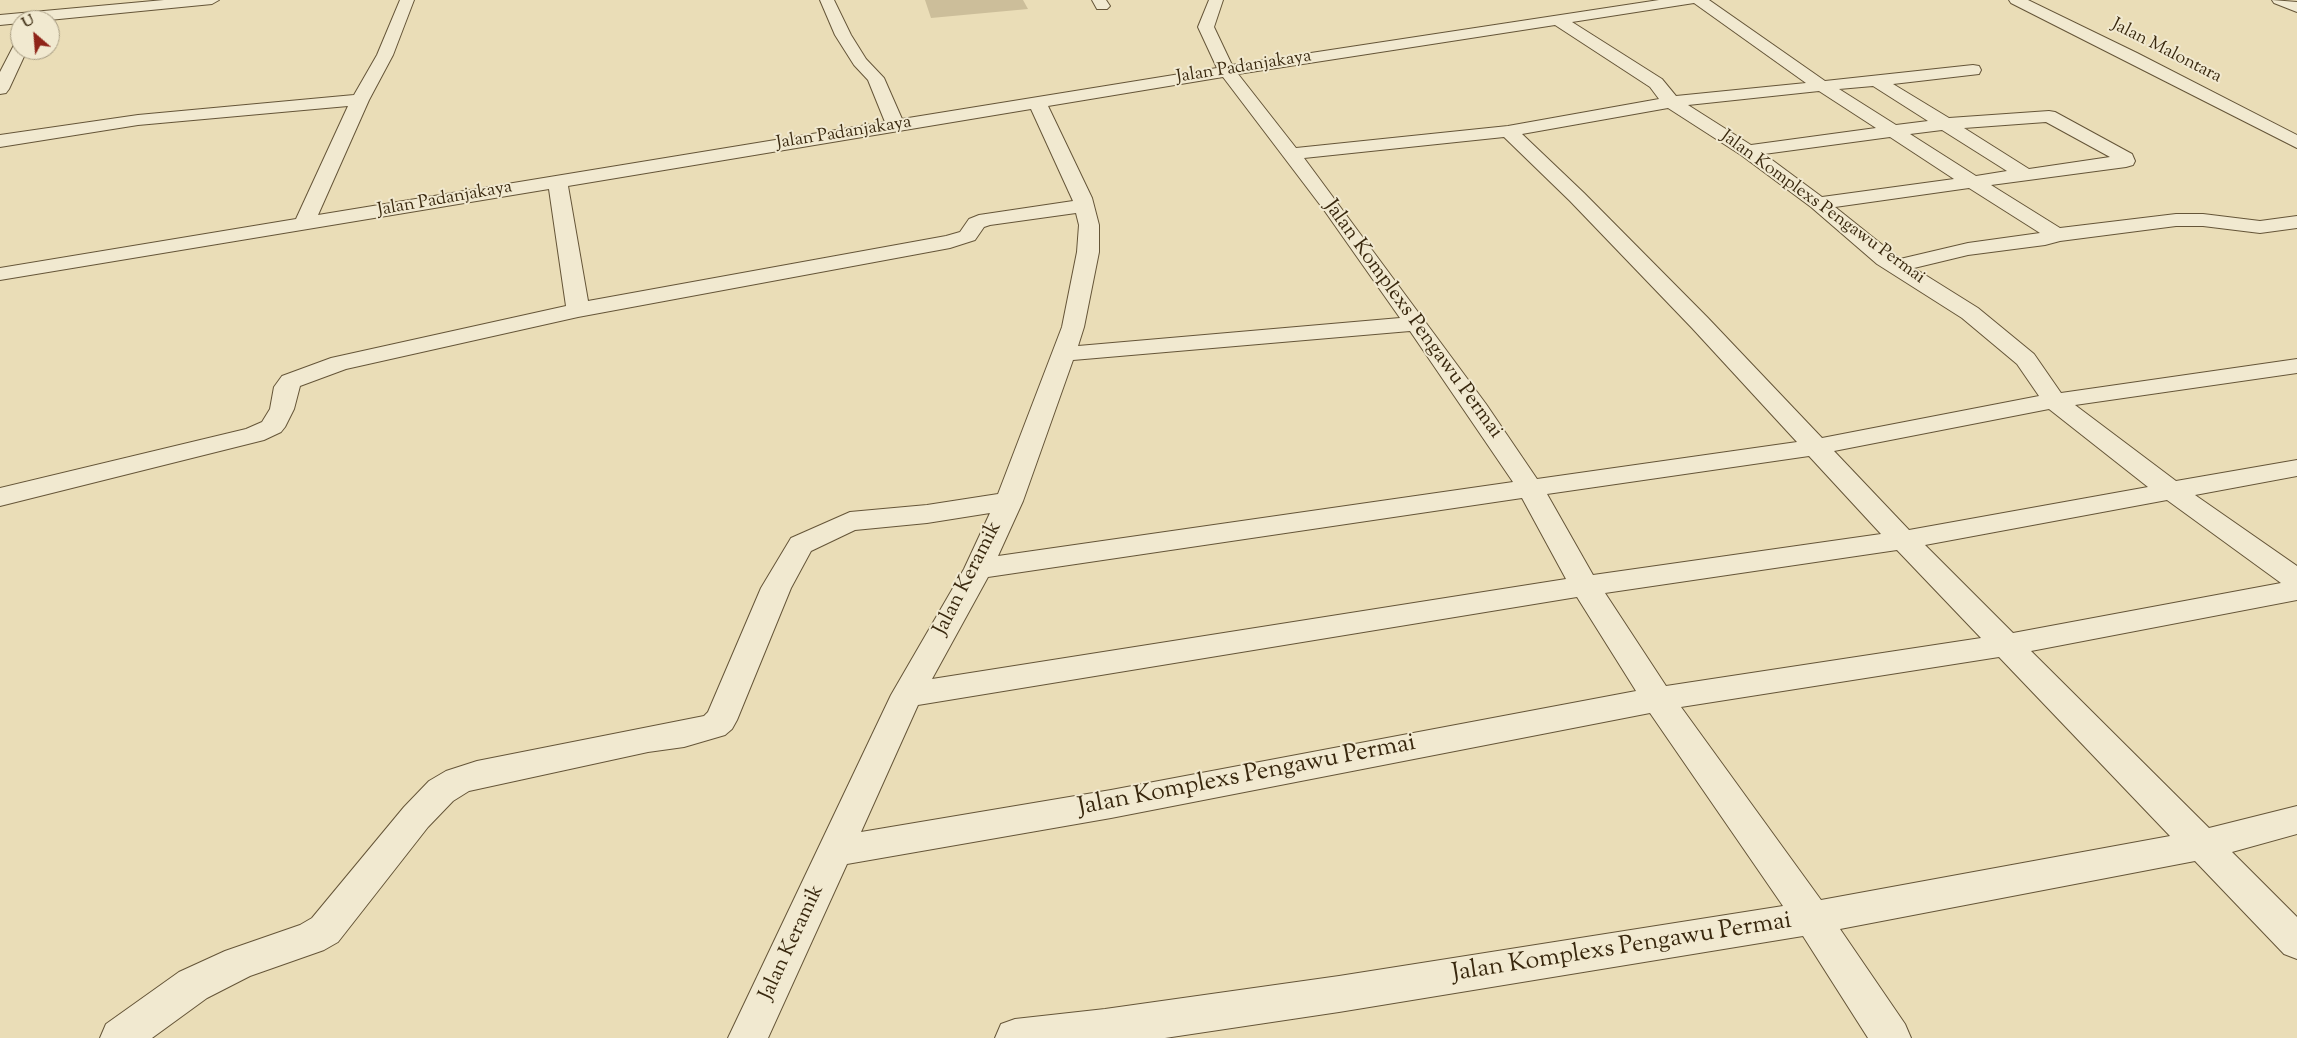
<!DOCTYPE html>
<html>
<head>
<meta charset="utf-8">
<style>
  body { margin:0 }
  #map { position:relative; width:2297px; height:1038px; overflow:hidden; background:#eaddb7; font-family:"Sorts Mill Goudy",serif }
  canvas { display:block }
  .north { position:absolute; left:10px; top:10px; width:50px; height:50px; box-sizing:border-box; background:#f1e9d0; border:1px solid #a79c82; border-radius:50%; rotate:333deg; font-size:14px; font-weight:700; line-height:20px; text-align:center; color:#39280e }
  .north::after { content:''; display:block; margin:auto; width:18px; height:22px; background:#8f2418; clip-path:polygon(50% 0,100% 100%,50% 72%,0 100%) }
</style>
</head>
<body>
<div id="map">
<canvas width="2297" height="1038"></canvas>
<div class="north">U</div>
</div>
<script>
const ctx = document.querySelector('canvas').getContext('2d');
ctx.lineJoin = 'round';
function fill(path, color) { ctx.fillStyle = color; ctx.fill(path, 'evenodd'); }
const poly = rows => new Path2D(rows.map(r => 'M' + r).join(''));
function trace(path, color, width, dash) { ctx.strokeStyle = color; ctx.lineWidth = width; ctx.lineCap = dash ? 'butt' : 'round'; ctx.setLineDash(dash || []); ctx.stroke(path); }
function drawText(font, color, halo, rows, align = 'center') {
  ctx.font = font + ' "Sorts Mill Goudy",serif'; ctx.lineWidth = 4; ctx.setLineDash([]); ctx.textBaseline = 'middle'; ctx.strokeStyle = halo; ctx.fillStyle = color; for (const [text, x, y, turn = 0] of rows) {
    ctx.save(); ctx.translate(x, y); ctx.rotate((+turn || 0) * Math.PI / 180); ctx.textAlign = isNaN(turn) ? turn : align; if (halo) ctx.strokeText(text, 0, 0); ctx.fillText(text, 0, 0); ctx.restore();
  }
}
const green = poly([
  [925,0,1023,0,1028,9,931,18]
]);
const minor = poly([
  [164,0,219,0,212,4,49,20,20,20,20,23,0,25,0,15,164,0],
  [400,0,414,0,393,55,369,100,318,215,885,122,868,80,854,65,835,35,820,0,834,0,851,35,866,59,884,78,902,119,1217,68,1198,27,1209,0,1223,0,1214,27,1232,65,1659,0,1709,0,1825,81,1973,65,1979,66,1981,70,1979,74,1893,84,1949,118,2049,111,2055,112,2132,154,2135,161,2133,165,2126,167,1991,185,2060,228,2176,214,2203,214,2260,221,2297,216,2297,228,2260,233,2203,226,2176,226,2060,241,2045,245,1968,255,1914,268,1978,308,2034,354,2061,393,2297,359,2297,373,2075,405,2176,481,2297,460,2297,476,2195,495,2297,566,2297,600,2031,651,2209,828,2297,806,2297,834,2232,852,2297,917,2297,959,2284,954,2195,861,1840,929,1905,1024,1911,1038,1868,1038,1803,936,1339,1012,1165,1038,995,1038,1001,1024,1015,1019,1105,1009,1339,976,1783,906,1650,713,1111,818,847,864,768,1038,728,1038,891,695,964,569,990,513,927,523,855,530,811,551,791,588,737,720,732,729,725,735,684,747,648,752,469,791,453,801,428,827,338,942,324,950,250,976,207,998,152,1038,100,1038,106,1024,179,972,225,951,300,925,312,918,404,807,429,781,446,771,477,761,704,716,708,712,761,588,791,538,850,512,927,505,998,494,1062,327,1077,252,1079,225,1076,213,990,225,984,227,975,240,950,248,578,317,346,369,300,386,294,409,285,427,281,432,264,440,0,506,0,488,246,429,262,422,270,409,274,387,282,376,331,358,566,306,549,189,0,280,0,268,296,219,348,106,138,125,0,147,0,135,138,115,354,95,377,55,400,0],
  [1694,3,1806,83,1676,96,1662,79,1572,22,1694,3],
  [1555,25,1650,87,1659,99,1508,126,1296,148,1238,74,1555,25],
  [1223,77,1324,210,1400,318,1078,346,1084,327,1099,252,1099,225,1092,198,1048,106,1223,77],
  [1873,86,1928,121,1896,125,1839,89,1873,86],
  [1819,91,1876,128,1751,145,1688,105,1819,91],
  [1668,108,1741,155,1811,207,1877,264,1962,318,2017,364,2039,396,1822,438,1708,318,1584,193,1522,134,1668,108],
  [1031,109,1073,201,979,215,969,219,960,232,946,236,588,301,568,186,1031,109],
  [2046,122,2110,157,2029,169,1964,128,2046,122],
  [1942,130,2007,171,1976,176,1910,134,1942,130],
  [1504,137,1570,201,1692,328,1797,442,1537,479,1486,404,1304,158,1504,137],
  [1890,137,1954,179,1822,197,1764,154,1890,137],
  [1969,188,2040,233,1968,243,1900,259,1835,207,1969,188],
  [1410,331,1513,482,998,556,1023,501,1073,360,1410,331],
  [2049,409,2148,487,1909,530,1834,451,2049,409],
  [1809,456,1881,534,1593,575,1547,494,1809,456],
  [1522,498,1566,579,932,679,988,577,1522,498],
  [2167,500,2281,583,2013,633,1925,545,2167,500],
  [1897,550,1981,638,1666,686,1605,593,1897,550],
  [1577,597,1636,691,1111,790,861,832,918,705,1577,597],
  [1999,657,2170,836,1821,900,1681,707,1999,657],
  [1092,0,1106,0,1110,6,1107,9,1097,9,1092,0],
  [2009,0,2028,0,2137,53,2297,135,2297,148,2011,3,2009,0],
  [2272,0,2297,2,2297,12,2274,3,2272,0],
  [20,43,20,50,27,50,9,89,6,93,0,94,0,72,14,45,20,43]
]);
const farStreetnames = [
  ["Jalan Malontara",2166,52,27],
  ["Jalan Padanjakaya",1244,68,-9],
  ["Jalan Padanjakaya",844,134,-9],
  ["Jalan Padanjakaya",445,200,-10],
  ["Jalan Komplexs Pengawu Permai",1822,208,36]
];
const streetNames = [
  ["Jalan Komplexs Pengawu Permai",1412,320,54],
  ["Jalan Keramik",969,579,-63],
  ["Jalan Keramik",793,943,-65]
];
const nearStreetnames = [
  ["Jalan Komplexs Pengawu Permai",1247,777,-11],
  ["Jalan Komplexs Pengawu Permai",1622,949,-9]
];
fill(green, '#ccbe9a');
trace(minor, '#655538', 2);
fill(minor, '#f1e9d0');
drawText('18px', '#39280e', '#f1e9d0', farStreetnames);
drawText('21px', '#39280e', '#f1e9d0', streetNames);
drawText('25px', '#39280e', '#f1e9d0', nearStreetnames);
</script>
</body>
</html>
